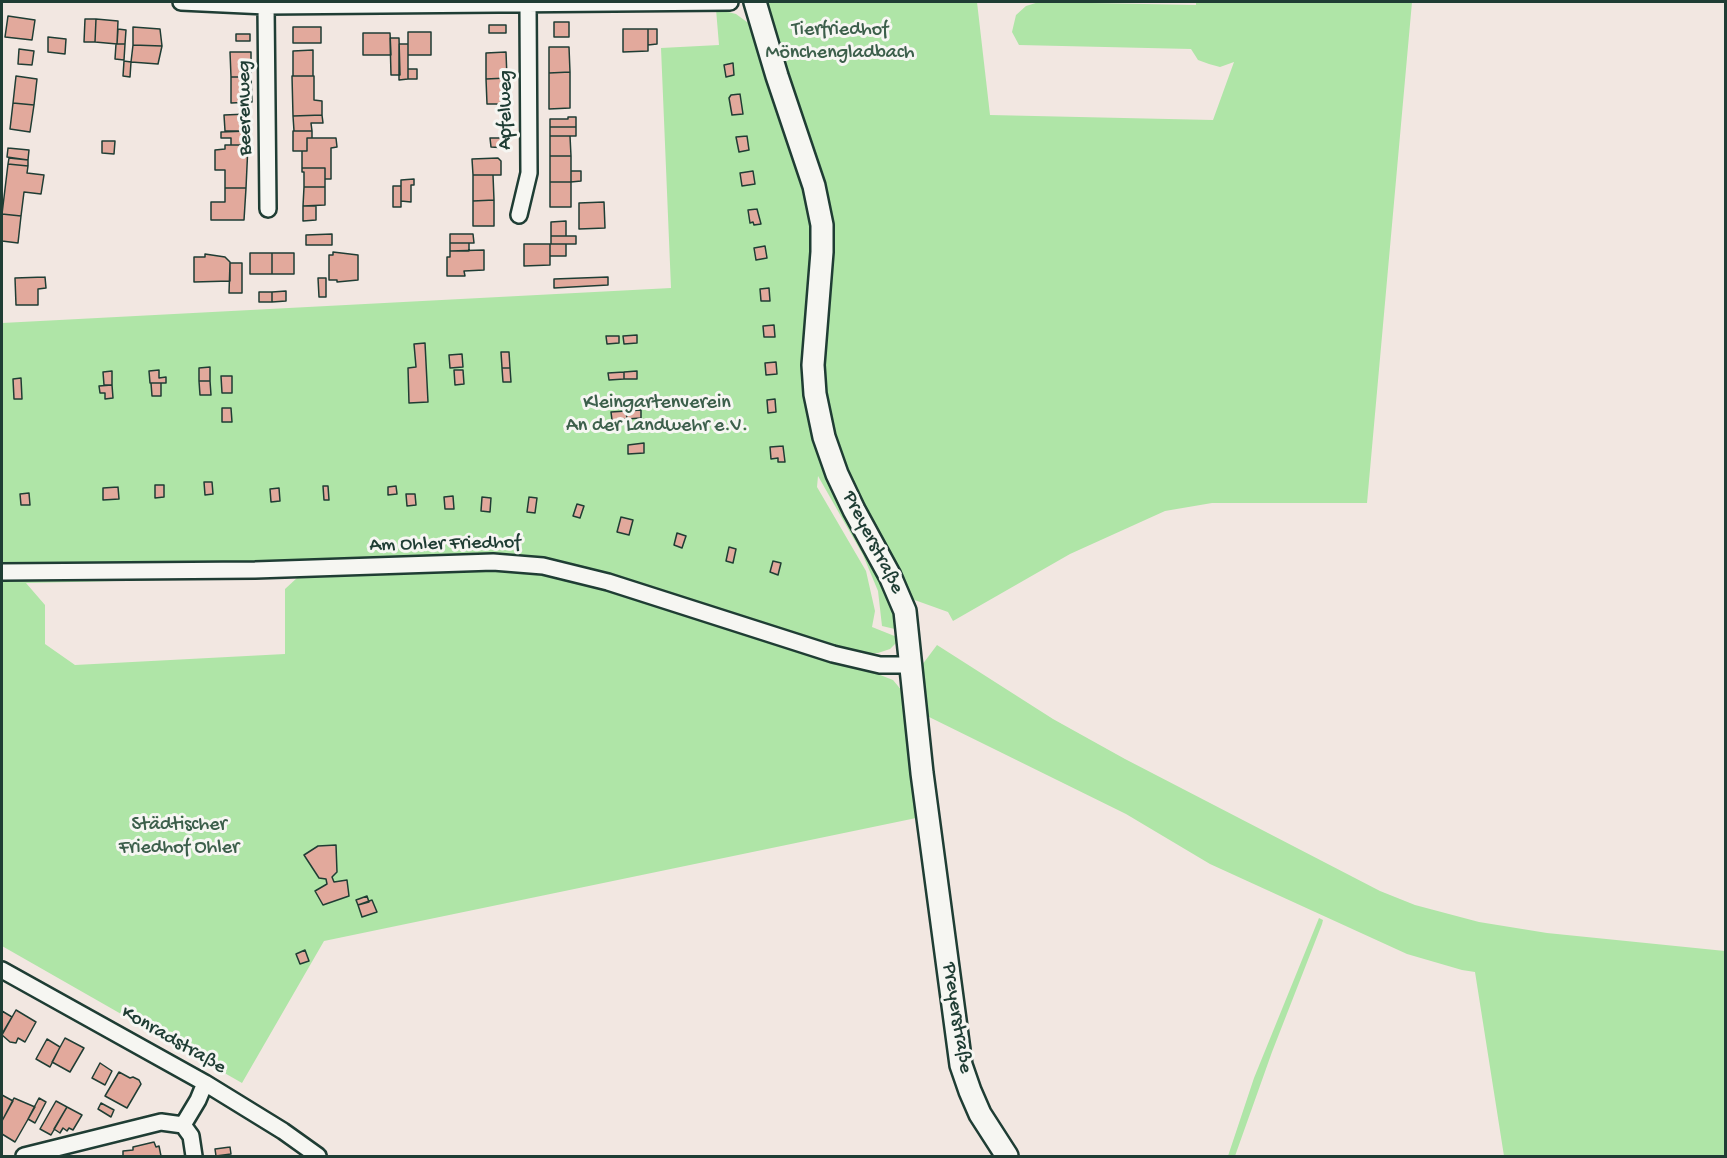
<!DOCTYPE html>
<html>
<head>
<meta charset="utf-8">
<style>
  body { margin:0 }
  #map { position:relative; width:1727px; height:1158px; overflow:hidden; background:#f2e7e1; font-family:"Gochi Hand",sans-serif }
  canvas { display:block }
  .frame { position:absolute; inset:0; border:3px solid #1f3d34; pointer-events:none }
</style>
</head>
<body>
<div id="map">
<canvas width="1727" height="1158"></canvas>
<div class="frame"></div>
</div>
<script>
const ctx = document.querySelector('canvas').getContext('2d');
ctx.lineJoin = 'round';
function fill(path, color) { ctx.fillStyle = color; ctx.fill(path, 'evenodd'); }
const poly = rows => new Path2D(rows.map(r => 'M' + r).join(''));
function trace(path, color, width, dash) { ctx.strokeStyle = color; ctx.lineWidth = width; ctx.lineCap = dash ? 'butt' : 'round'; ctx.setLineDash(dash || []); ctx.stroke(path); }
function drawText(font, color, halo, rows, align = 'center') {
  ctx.font = font + ' "Gochi Hand",sans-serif'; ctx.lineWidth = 6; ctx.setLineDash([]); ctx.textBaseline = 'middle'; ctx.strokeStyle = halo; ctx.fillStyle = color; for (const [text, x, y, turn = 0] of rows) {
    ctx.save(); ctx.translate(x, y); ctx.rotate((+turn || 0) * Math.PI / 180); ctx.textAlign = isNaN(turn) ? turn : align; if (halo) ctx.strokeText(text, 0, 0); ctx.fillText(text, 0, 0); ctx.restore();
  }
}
const green = poly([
  [766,2,977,2,990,115,1213,120,1234,62,1220,67,1209,64,1198,60,1191,49,1019,45,1012,32,1016,15,1026,6,1039,2,1196,5,1196,2,1412,2,1367,503,1212,503,1165,511,1070,554,953,621,948,612,909,598,840,457,833,430,826,399,823,370,830,266,792,93],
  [716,9,736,14,751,25,800,166,814,227,806,376,890,592,899,630,882,626,878,591,863,555,818,476,817,487,866,571,875,611,872,627,897,637,896,643,890,649,878,653,866,654,863,671,870,671,893,680,903,692,909,710,921,817,324,941,242,1083,2,946,2,323,671,288,661,48,719,45],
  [298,577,285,589,285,654,75,665,45,644,45,605,26,583],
  [937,645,1053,719,1125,759,1380,891,1415,905,1479,922,1547,933,1725,951,1725,1156,1504,1156,1475,972,1462,970,1407,954,1210,864,1126,814,923,714,919,669],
  [1319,918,1323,920,1322,924,1272,1052,1235,1156,1228,1156,1254,1078]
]);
const building = poly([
  [8,16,35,20,32,40,5,37,8,16],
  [85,19,96,19,95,42,84,42,85,19],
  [96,19,118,21,117,44,95,42,96,19],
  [554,22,569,22,569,37,554,37,554,22],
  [489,25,506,25,506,33,489,33,489,25],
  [133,27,160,29,162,46,133,45,133,27],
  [293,27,321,27,321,43,293,43,293,27],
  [118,29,126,30,125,44,117,44,118,29],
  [623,29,648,29,648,51,623,52,623,29],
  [648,29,657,29,657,44,648,45,648,29],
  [408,32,431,32,431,55,408,55,408,32],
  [363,33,390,33,391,55,363,55,363,33],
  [236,34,250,34,250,41,236,41,236,34],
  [48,37,66,39,65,54,48,52,48,37],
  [390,38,399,38,400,75,391,75,390,38],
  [116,44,125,44,124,60,115,59,116,44],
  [399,44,408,44,408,79,399,80,399,44],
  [133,45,162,46,158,64,131,62,133,45],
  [549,47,569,47,570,72,549,73,549,47],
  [19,49,34,51,32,65,18,64,19,49],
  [313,50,313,76,293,76,293,51,313,50],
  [230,52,251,52,251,77,231,77,230,52],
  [506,52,507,78,486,79,486,53,506,52],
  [124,61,131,62,130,77,123,76,124,61],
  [733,63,734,75,726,77,724,65,733,63],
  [408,69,417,69,417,79,408,79,408,69],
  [570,72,570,108,549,109,549,73,570,72],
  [16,76,37,79,34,105,13,103,16,76],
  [292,76,314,76,314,100,322,101,322,115,293,116,292,76],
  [231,77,251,77,252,102,231,103,231,77],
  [507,78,507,104,487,104,486,79,507,78],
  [740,94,743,114,732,115,729,98,731,95,740,94],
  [13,103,34,105,30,132,10,129,13,103],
  [248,114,248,131,225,131,224,115,248,114],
  [322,115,323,123,311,123,312,131,294,131,293,116,322,115],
  [568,117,576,117,576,127,550,127,550,119,568,119,568,117],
  [550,127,576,127,576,136,550,136,550,127],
  [248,131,247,145,231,145,231,138,221,138,221,132,248,131],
  [293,131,312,131,312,138,307,138,307,151,293,151,293,131],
  [550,136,570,136,571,156,550,156,550,136],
  [747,136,749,150,739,152,736,137,747,136],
  [307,138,336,138,337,147,331,148,331,179,325,179,325,168,302,168,302,151,307,151,307,138],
  [490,138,507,138,507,148,491,147,490,138],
  [102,141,115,141,114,154,102,153,102,141],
  [225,145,248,145,246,188,225,188,225,170,215,170,215,150,225,149,225,145],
  [8,148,29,150,28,160,7,157,8,148],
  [550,156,571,156,571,182,550,182,550,156],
  [9,158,28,160,28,166,8,164,9,158],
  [498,158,501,161,501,175,473,175,472,159,498,158],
  [8,164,28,166,27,173,44,175,41,194,24,192,21,216,2,214,8,164],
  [302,168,325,168,325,187,304,187,304,172,302,172,302,168],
  [571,171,581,171,581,181,571,182,571,171],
  [753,171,755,184,742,186,740,173,753,171],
  [473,175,493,175,494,200,473,201,473,175],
  [414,179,414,185,411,185,411,202,401,201,401,180,414,179],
  [550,182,571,182,571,207,550,207,550,182],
  [393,186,401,186,401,207,393,207,393,186],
  [304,187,325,187,325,205,303,206,304,187],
  [225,188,246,188,244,220,211,220,211,202,225,202,225,188],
  [494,200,494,226,473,226,473,201,494,200],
  [604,202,605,228,579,229,579,203,604,202],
  [303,206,316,206,316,220,303,221,303,206],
  [757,209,761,224,754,225,753,222,750,223,748,210,757,209],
  [2,214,21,216,18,243,2,241,2,214],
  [566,221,566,236,551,236,551,222,566,221],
  [332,234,332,245,306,245,306,235,332,234],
  [450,234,473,234,474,243,450,243,450,234],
  [551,236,576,236,576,244,551,244,551,236],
  [450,243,469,243,469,251,450,251,450,243],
  [524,244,550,244,550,265,524,266,524,244],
  [550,244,566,244,566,256,550,256,550,244],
  [765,246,767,258,756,260,754,248,765,246],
  [484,250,484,270,464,271,465,276,447,276,447,257,450,257,450,251,484,250],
  [333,252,358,255,358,280,337,282,337,280,329,280,329,255,333,255,333,252],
  [250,253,272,253,272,274,250,274,250,253],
  [272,253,294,253,294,274,272,274,272,253],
  [205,254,225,257,230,262,230,281,194,282,194,257,205,257,205,254],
  [230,263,242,263,242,293,229,293,230,263],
  [45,277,46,288,38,289,38,305,16,305,15,278,45,277],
  [608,277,608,285,554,288,554,279,608,277],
  [318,278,326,278,326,297,319,297,318,278],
  [769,288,770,301,761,301,760,289,769,288],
  [286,291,286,301,272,302,272,292,286,291],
  [259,292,272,292,272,302,259,302,259,292],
  [774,325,775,337,764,337,763,326,774,325],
  [637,335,637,343,624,344,623,336,637,335],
  [606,336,619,336,619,343,607,344,606,336],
  [425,343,428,402,409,403,408,368,416,367,414,344,425,343],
  [501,352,509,352,510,368,502,368,501,352],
  [462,354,463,367,450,368,449,355,462,354],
  [776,362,777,374,766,375,765,363,776,362],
  [210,367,210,381,199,381,199,368,210,367],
  [502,368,510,368,511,382,503,382,502,368],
  [159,370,159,378,166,377,166,383,150,383,149,371,159,370],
  [454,370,463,370,464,384,455,385,454,370],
  [112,371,112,385,104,385,103,372,112,371],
  [637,371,637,379,624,379,624,372,637,371],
  [624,372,624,379,609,380,608,373,624,372],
  [221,376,232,376,232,393,222,393,221,376],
  [21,378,22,399,14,399,13,379,21,378],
  [199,381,210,381,211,395,200,395,199,381],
  [151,383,161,383,161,396,152,396,151,383],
  [112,385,113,398,105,399,105,393,100,393,99,386,112,385],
  [775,399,776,412,768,413,767,400,775,399],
  [222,408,231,408,232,422,222,422,222,408],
  [641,410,641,418,627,419,626,411,641,410],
  [626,411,627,419,612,420,611,412,626,411],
  [644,443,644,453,628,454,628,445,644,443],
  [783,446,785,462,778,462,778,458,771,459,770,447,783,446],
  [204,482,212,482,213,494,205,495,204,482],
  [155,485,164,485,164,497,155,498,155,485],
  [323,486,328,486,329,500,324,500,323,486],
  [396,486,397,494,388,495,388,487,396,486],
  [118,487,119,499,103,500,103,488,118,487],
  [279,488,280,501,271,502,270,489,279,488],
  [29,493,30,505,21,505,20,494,29,493],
  [406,494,415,494,416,505,407,506,406,494],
  [453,496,454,509,445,509,444,497,453,496],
  [482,497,491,498,490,512,481,511,482,497],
  [529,497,537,498,535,513,527,512,529,497],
  [577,504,584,506,580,518,573,516,577,504],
  [621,517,633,520,629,535,617,532,621,517],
  [677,533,686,536,682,548,674,545,677,533],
  [729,547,736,549,733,563,726,561,729,547],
  [773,561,781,563,778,575,770,572,773,561],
  [336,845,337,872,332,877,334,882,347,880,349,896,323,905,315,891,327,884,326,879,319,878,304,855,318,846,336,845],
  [367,896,369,902,358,905,356,900,367,896],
  [372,900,377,912,362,917,358,905,372,900],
  [305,950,309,961,300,964,296,954,305,950],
  [16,1010,36,1022,25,1042,18,1038,16,1043,10,1042,2,1035,16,1010],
  [2,1011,12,1017,2,1034,2,1011],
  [65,1038,84,1048,70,1072,52,1062,65,1038],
  [47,1039,60,1047,50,1067,36,1059,47,1039],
  [100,1063,112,1071,105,1085,92,1078,100,1063],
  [119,1072,130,1078,133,1077,139,1080,141,1084,127,1108,105,1096,119,1072],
  [2,1095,13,1101,2,1121,2,1095],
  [14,1098,35,1107,15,1142,2,1134,2,1121,14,1098],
  [39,1098,46,1102,35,1123,28,1119,39,1098],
  [56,1101,67,1107,51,1135,40,1129,56,1101],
  [101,1103,114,1110,111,1117,98,1109,101,1103],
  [67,1107,82,1115,73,1130,69,1128,67,1131,63,1128,60,1133,54,1129,67,1107],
  [154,1142,156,1147,159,1146,161,1156,123,1156,123,1151,133,1150,133,1147,154,1142],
  [230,1147,231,1154,216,1156,215,1149,230,1147]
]);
const street = poly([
  [181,2,266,6,730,2],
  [266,6,268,209],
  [519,215,529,173,528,5],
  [2,572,255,570,493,562,543,566,608,582,833,654,880,665,911,665],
  [2,970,205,1083,283,1131,318,1156],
  [24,1156,161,1122,183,1125],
  [194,1156,191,1136,183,1125,198,1100,205,1083]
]);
const secondary = poly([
  [755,2,777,76,814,186,822,225,822,252,813,365,815,394,824,437,837,474,854,510,890,576,905,611,922,773,961,1065,970,1091,980,1114,1007,1156]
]);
const parkNames = [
  ["Tierfriedhof",840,31],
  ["Mönchengladbach",840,54],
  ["Kleingartenverein",657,404],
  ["An der Landwehr e.V.",657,427],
  ["Städtischer",179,826],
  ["Friedhof Ohler",179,849]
];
const streetNames = [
  ["Beerenweg",246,108,-91],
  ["Apfelweg",507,110,-90],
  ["Preyerstraße",872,543,63],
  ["Am Ohler Friedhof",445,545,-1],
  ["Preyerstraße",956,1018,81],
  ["Konradstraße",173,1041,30]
];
fill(green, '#afe5a7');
fill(building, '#e2a99c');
trace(building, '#1f3d34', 1.5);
trace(street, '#1f3d34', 20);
trace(secondary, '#1f3d34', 26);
trace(street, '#f6f6f2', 15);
trace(secondary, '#f6f6f2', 21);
drawText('20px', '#3c5f4b', '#f6f6f2', parkNames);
drawText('20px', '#1f3d34', '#f6f6f2', streetNames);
</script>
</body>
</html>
